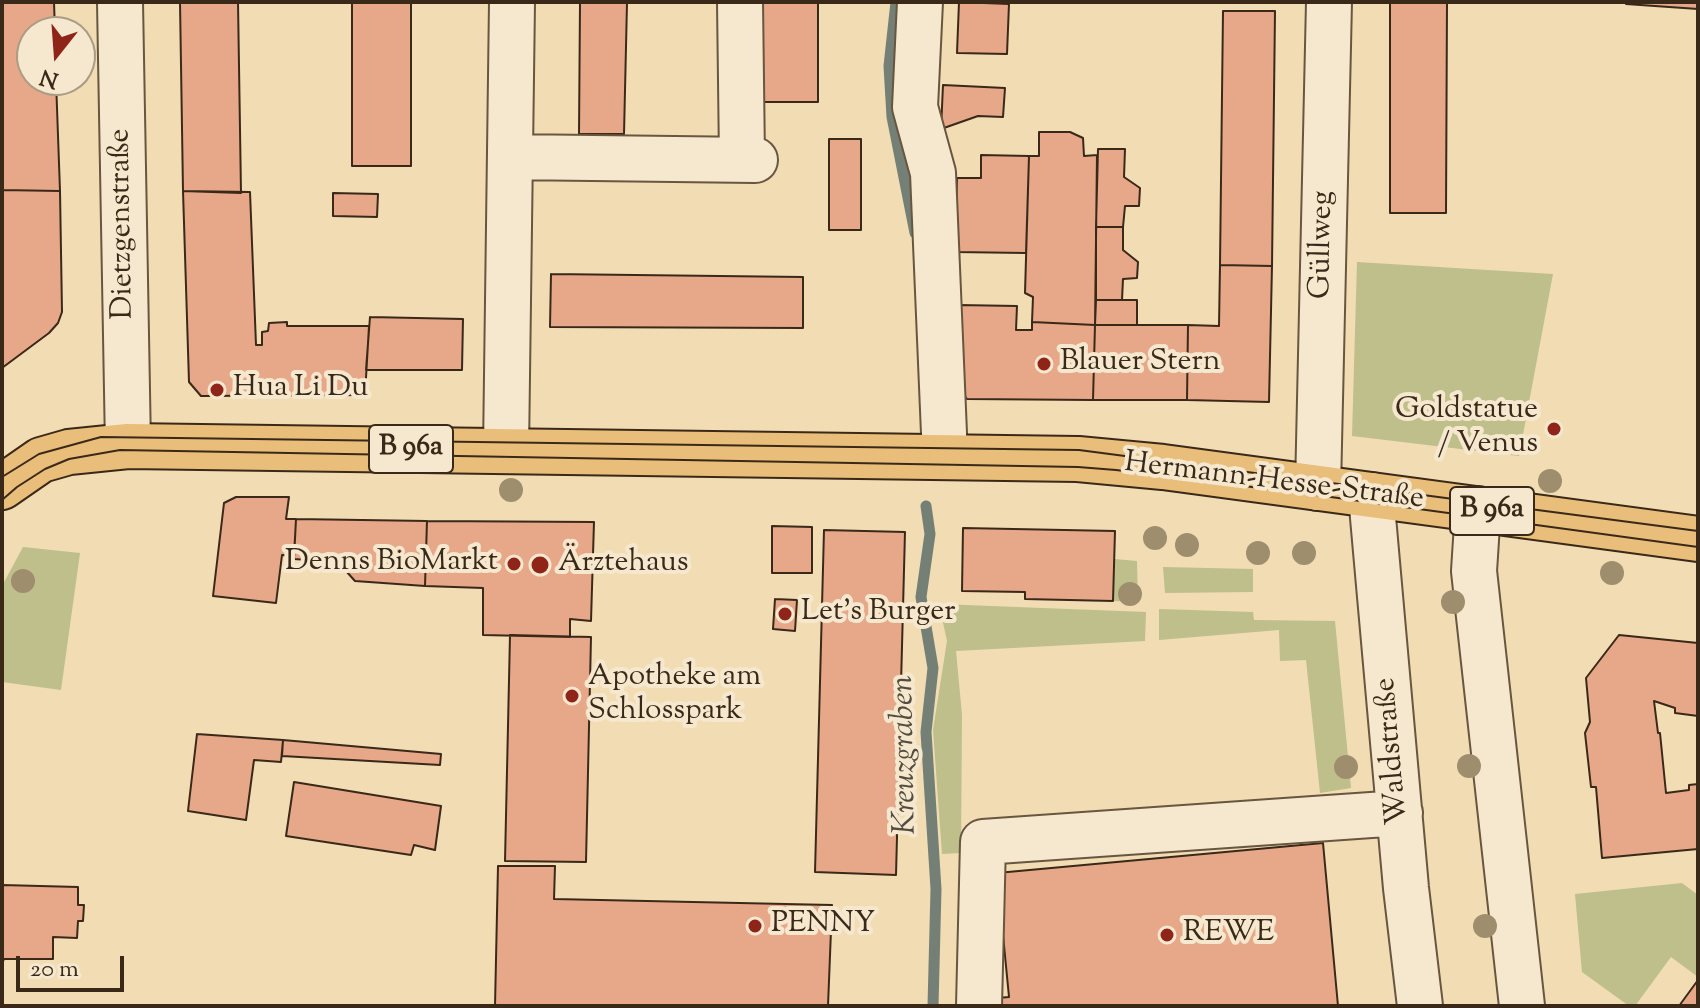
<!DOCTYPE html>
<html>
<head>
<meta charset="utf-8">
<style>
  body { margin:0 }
  #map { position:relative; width:1700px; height:1008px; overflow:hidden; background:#f1dcb4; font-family:"Sorts Mill Goudy",serif }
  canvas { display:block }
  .frame { position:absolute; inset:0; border:4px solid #3a2919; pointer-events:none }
  .north { position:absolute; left:16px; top:16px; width:80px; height:80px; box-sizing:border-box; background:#f6e8ce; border:2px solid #ab9c86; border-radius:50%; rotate:197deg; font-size:22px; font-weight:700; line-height:32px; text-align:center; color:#3a2919 }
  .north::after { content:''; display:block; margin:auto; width:28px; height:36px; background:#8f2418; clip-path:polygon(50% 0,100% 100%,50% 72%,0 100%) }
  .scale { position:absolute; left:16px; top:956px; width:108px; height:36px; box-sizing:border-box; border:4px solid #3a2919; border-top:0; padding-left:10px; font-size:24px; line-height:28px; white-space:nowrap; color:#3a2919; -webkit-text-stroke:6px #f6e8ce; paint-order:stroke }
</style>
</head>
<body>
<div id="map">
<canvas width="1700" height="1008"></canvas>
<div class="frame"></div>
<div class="north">N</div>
<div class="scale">20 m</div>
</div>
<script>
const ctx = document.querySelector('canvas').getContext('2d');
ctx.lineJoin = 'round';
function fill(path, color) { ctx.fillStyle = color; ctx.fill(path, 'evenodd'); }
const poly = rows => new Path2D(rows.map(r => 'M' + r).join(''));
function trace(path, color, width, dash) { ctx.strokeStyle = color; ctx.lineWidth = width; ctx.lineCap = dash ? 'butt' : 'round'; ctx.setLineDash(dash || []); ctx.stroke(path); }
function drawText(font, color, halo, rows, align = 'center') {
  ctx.font = font + ' "Sorts Mill Goudy",serif'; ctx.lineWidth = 8; ctx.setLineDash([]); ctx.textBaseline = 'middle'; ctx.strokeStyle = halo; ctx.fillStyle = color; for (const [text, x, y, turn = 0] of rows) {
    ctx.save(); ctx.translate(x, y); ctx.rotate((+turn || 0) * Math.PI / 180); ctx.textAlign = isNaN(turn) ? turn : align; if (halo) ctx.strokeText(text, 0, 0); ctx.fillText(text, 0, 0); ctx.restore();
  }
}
const green = poly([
  [1357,262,1553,274,1519,456,1352,436],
  [23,547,80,553,61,690,2,682,2,586],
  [1114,559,1137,561,1138,602,1113,601],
  [1163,567,1253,569,1253,592,1165,593],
  [939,604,1146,612,1145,641,956,651,962,715,961,853,942,854,933,730,947,641],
  [1159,609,1253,612,1254,620,1335,621,1351,788,1320,793,1306,660,1280,661,1279,630,1159,640],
  [1682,883,1698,895,1698,977,1671,957,1635,1006,1629,1006,1582,972,1575,894]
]);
const stream = poly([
  [896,2,889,66,892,117,915,233],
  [926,506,930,534,921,597,933,668,926,732,936,889,933,1006]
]);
const building = poly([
  [2,2,54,2,55,32,32,32,32,80,56,80,60,191,2,190,2,2],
  [180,2,238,2,241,193,183,191,180,2],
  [352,2,411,2,411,166,352,166,352,2],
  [576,2,627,3,624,134,579,134,580,3,576,2],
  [759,2,818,2,818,102,759,102,759,2],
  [959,2,1009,4,1007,54,957,53,959,2],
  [1390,2,1447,2,1446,213,1390,213,1390,2],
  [1626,2,1698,2,1698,9,1626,4,1626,2],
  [1223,11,1275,11,1272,266,1220,265,1223,11],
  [943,85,1005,88,1003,117,978,116,941,129,943,85],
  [1039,132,1070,132,1083,138,1084,156,1097,155,1095,325,1032,322,1033,297,1025,293,1029,156,1039,156,1039,132],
  [829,139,861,139,861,230,829,230,829,139],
  [1098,149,1125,149,1124,177,1140,188,1139,206,1125,206,1123,227,1096,227,1098,149],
  [981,155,1029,156,1026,253,955,252,957,178,981,178,981,155],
  [2,190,60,191,62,312,58,323,49,333,2,368,2,190],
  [183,191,250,192,256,345,262,345,262,332,268,331,269,323,287,322,287,326,369,326,365,395,201,396,189,382,183,191],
  [333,193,378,194,377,217,333,216,333,193],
  [1096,227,1123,227,1123,250,1138,262,1137,278,1123,279,1122,300,1096,300,1096,227],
  [1220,265,1272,266,1269,402,1187,400,1188,325,1219,326,1220,265],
  [551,274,803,277,803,328,550,327,551,274],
  [1096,300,1137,300,1137,325,1095,325,1096,300],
  [958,305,1017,306,1016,330,1032,330,1032,322,1095,325,1093,400,967,399,957,386,958,305],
  [370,317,463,319,462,370,366,370,370,317],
  [1095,325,1188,325,1187,400,1093,400,1095,325],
  [236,497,289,497,286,519,296,519,294,556,282,555,276,603,213,596,224,503,236,497],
  [296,519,427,521,425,586,355,581,346,571,321,569,321,561,294,559,296,519],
  [427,521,594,522,591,621,570,619,570,637,483,635,483,588,425,586,427,521],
  [772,526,812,527,812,573,772,573,772,526],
  [963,528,1115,531,1113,601,1025,599,1025,592,962,591,963,528],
  [824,530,905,532,896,875,815,872,824,530],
  [775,599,797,600,795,631,773,629,775,599],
  [510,635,591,637,586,862,505,861,510,635],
  [1619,635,1698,643,1698,716,1675,713,1675,708,1654,701,1658,733,1660,733,1666,793,1689,790,1689,785,1698,784,1698,849,1602,858,1596,787,1591,787,1585,733,1590,722,1586,678,1619,635],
  [197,734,283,740,281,762,254,760,246,820,188,811,197,734],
  [283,740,441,754,440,765,282,756,283,740],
  [294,782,441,806,435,850,414,845,411,855,286,836,294,782],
  [1323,843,1338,1006,997,1006,997,998,1009,997,997,873,1323,843],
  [498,866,555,866,554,899,832,905,828,1006,495,1006,498,866],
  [2,885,78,887,78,905,84,905,83,921,78,921,77,938,53,937,53,959,4,959,2,964,2,885],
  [1698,980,1698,1006,1679,1006,1698,980]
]);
const minor = poly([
  [120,2,128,446],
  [740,2,742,159],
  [920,2,915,107,933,173,945,457],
  [511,157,755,160],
  [506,450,512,2],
  [1318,488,1329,2],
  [1371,495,1406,888,1420,1006],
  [1478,509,1474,571,1522,1006],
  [979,1006,983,842,1400,813]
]);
const major = poly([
  [2,487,41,460,69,452,128,446,1078,459,1163,467,1698,539]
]);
const tram = poly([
  [2,477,39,454,101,437,1079,450,1698,531],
  [2,500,17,487,45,469,69,459,120,450,1078,467,1116,470,1316,495,1698,547]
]);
const trees = [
  [1550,481],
  [511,490],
  [1155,538],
  [1187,545],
  [1258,553],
  [1304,553],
  [1612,573],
  [23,581],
  [1130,594],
  [1453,602],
  [1469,766],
  [1346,767],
  [1485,926]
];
const markers = [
  [1044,364,8,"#8f2418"],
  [217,390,8,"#8f2418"],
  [1554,429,8,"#8f2418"],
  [514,564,8,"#8f2418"],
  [540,565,10,"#8f2418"],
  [785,614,8,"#8f2418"],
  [572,696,8,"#8f2418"],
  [755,926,8,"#8f2418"],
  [1167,935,8,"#8f2418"]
];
const shields = [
  [411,449,84],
  [1492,511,84]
];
const shieldNames = [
  ["B 96a",411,449],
  ["B 96a",1492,511]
];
const streetNames = [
  ["Dietzgenstraße",124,224,-91],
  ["Güllweg",1324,245,-89],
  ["Hermann-Hesse-Straße",1274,483,7],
  ["Waldstraße",1394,751,-95]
];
const poiNames = [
  ["Blauer Stern",1060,364],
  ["Hua Li Du",233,390],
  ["Goldstatue",1538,412,"right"],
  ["/ Venus",1538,446,"right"],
  ["Denns BioMarkt",498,564,"right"],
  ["Ärztehaus",558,565],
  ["Let's Burger",801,614],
  ["Apotheke am",588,679],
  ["Schlosspark",588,713],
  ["PENNY",771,926],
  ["REWE",1183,935]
];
const waterNames = [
  ["Kreuzgraben",907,755,-91]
];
fill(green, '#bebf8a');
trace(stream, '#748075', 11);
fill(building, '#e6a889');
trace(building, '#3a2919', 2);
trace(minor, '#685640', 48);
trace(major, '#3a2919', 48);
trace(minor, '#f6e8ce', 44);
trace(major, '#e8be7a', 44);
trace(tram, '#3a2919', 2);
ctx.fillStyle = '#9e8e6e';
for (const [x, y] of trees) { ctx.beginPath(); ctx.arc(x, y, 12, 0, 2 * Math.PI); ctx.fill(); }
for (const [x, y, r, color] of markers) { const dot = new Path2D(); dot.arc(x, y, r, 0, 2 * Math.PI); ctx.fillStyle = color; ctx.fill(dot); trace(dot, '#f6e8ce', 3); }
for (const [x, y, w] of shields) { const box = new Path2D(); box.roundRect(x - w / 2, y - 24, w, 48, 6); ctx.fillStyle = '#f6e8ce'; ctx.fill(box); trace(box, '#3a2919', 2); }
drawText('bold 28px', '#3a2919', null, shieldNames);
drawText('30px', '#3a2919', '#f6e8ce', streetNames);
drawText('30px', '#3a2919', '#f6e8ce', poiNames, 'left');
drawText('italic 32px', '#524d3f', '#f6e8ce', waterNames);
</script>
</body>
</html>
